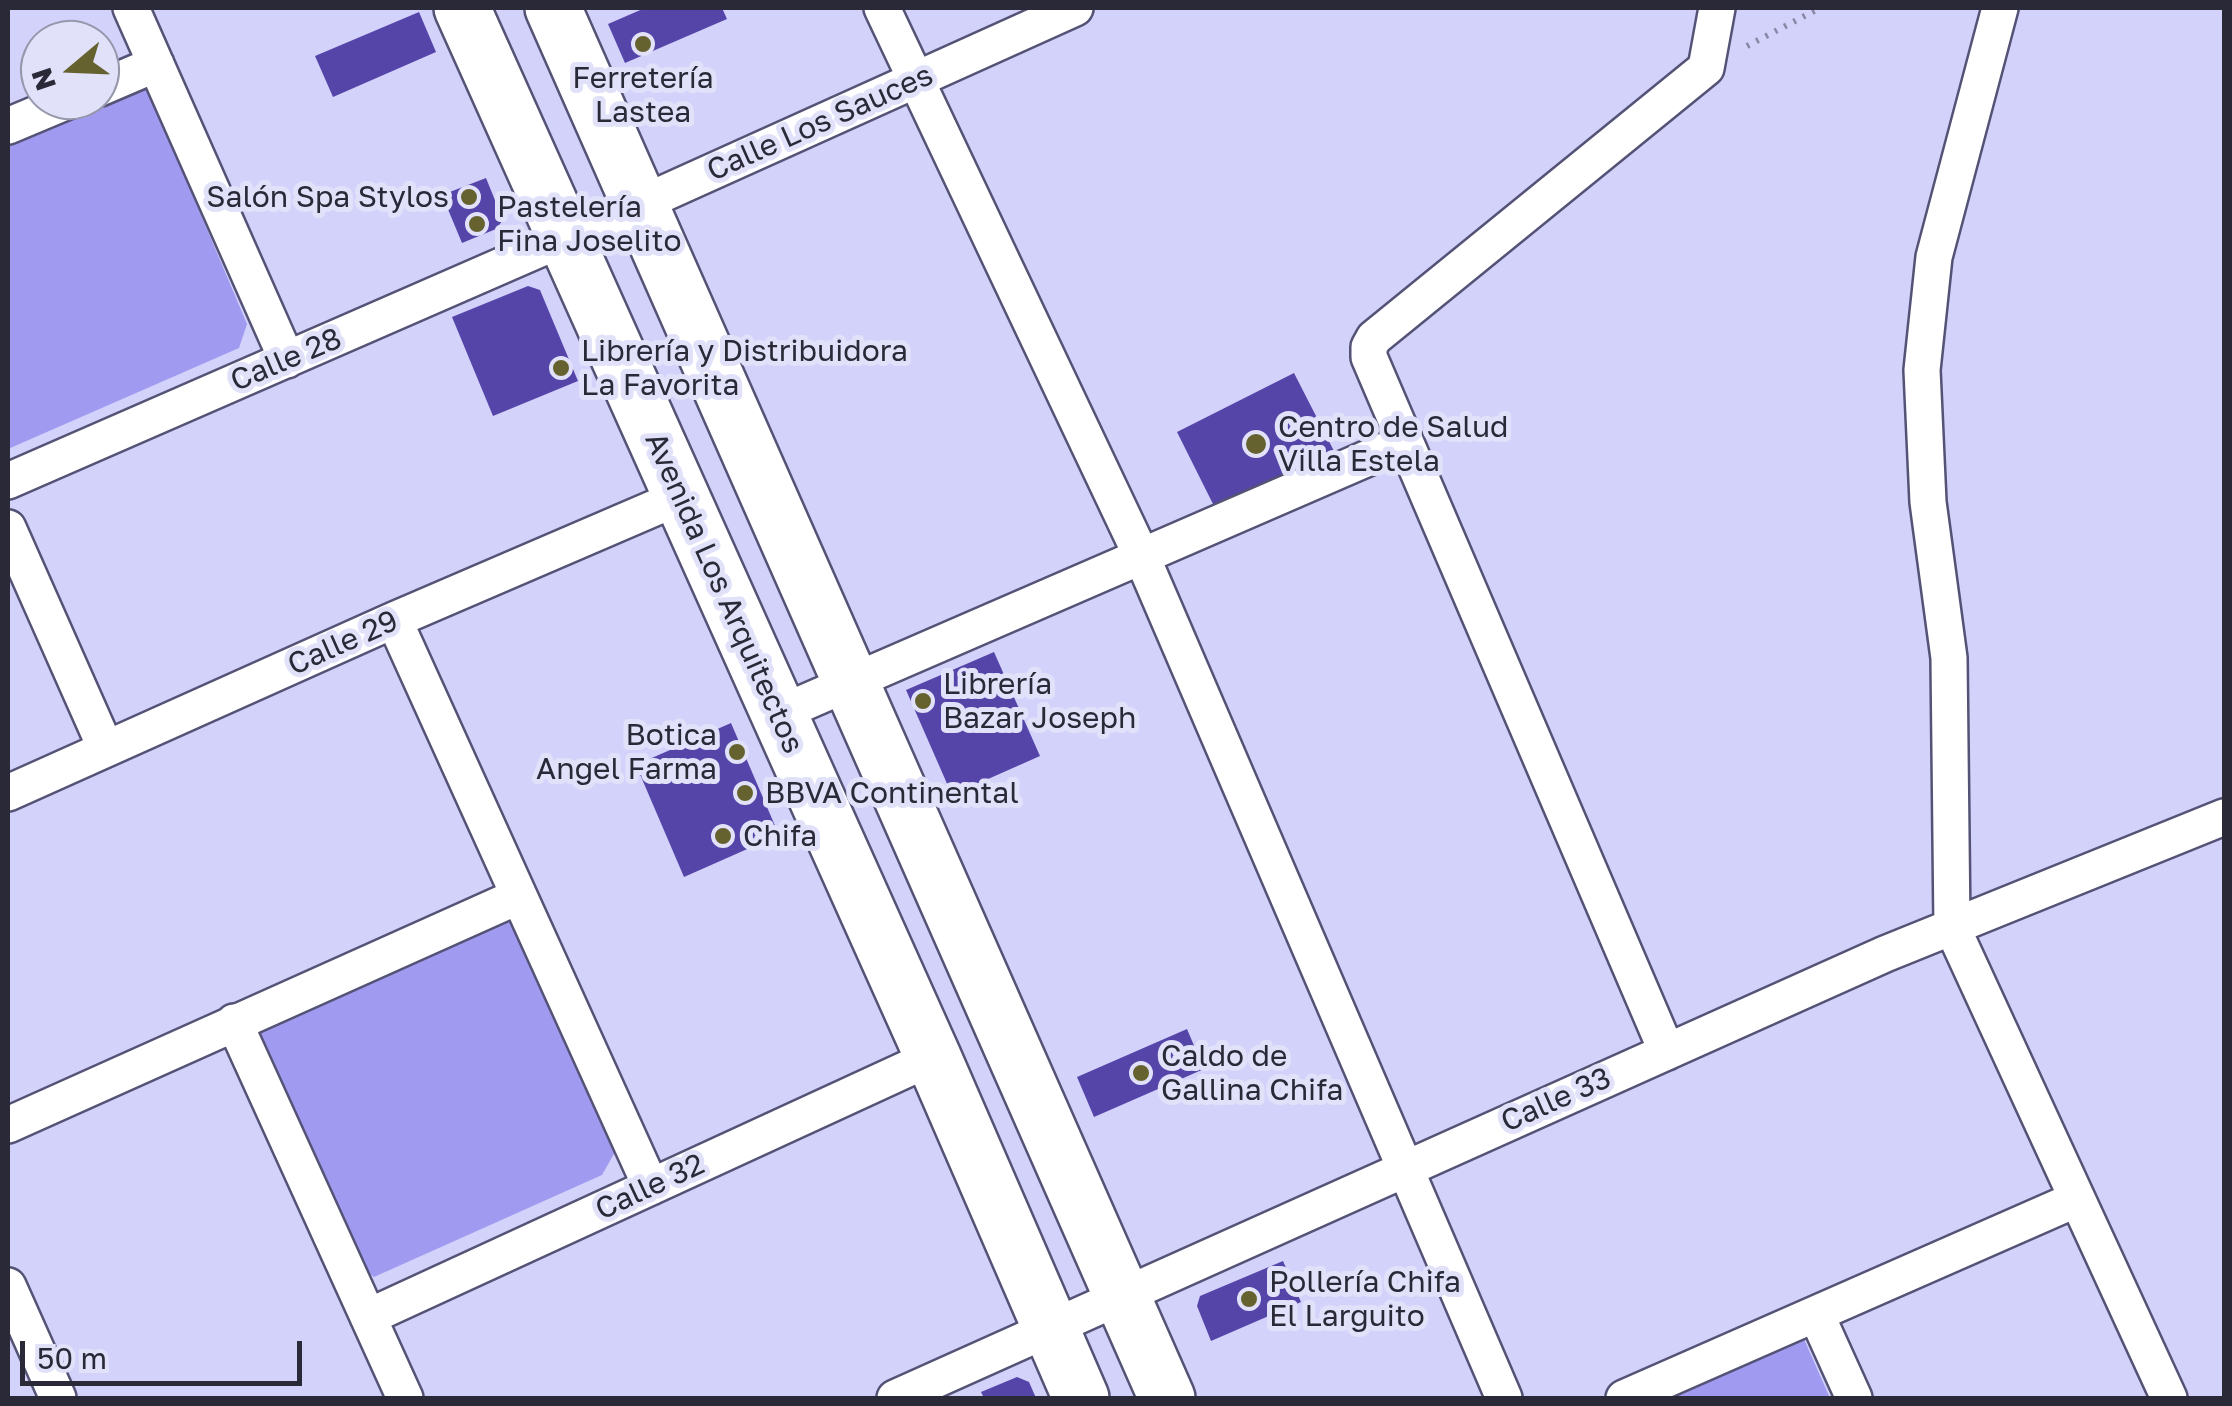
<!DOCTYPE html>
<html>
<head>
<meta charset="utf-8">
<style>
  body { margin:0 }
  #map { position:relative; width:2232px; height:1406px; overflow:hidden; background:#d3d2fb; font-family:"Golos Text",sans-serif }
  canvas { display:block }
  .frame { position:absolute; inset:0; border:10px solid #292938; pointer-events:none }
  .north { position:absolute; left:20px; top:20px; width:100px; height:100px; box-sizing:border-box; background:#e1e1fa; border:2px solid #9797ac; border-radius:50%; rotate:251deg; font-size:28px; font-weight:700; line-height:40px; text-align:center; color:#292938 }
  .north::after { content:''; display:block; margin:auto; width:35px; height:45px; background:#65622f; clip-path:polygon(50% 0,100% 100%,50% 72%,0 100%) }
  .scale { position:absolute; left:20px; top:1341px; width:282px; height:45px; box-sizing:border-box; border:5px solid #292938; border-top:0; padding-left:12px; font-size:30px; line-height:35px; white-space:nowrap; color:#292938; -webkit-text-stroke:8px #e1e1fa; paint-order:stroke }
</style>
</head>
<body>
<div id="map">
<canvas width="2232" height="1406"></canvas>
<div class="frame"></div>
<div class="north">N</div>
<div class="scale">50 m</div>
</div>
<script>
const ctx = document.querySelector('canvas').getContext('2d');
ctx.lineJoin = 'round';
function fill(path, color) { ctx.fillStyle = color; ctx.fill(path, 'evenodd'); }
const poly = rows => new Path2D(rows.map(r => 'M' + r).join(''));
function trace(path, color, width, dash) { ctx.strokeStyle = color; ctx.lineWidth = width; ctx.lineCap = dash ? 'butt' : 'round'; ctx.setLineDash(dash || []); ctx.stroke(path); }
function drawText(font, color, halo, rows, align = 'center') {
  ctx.font = font + ' "Golos Text",sans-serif'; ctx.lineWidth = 10; ctx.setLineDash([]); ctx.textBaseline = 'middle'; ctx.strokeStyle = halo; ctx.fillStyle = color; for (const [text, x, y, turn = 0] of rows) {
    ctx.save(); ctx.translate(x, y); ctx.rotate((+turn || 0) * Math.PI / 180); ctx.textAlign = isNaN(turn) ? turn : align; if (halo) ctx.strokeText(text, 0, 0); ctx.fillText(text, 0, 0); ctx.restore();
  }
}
const green = poly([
  [145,82,247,324,239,348,8,449,8,143],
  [501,912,516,922,615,1152,602,1175,374,1277,359,1266,258,1040,268,1017],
  [1800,1330,1830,1398,1644,1398]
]);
const building = poly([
  [645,8,722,8,727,19,625,63,608,24],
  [419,12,436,52,333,97,315,56],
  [486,178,503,220,496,229,462,243,442,195],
  [528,286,540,290,578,381,493,416,452,317],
  [1294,373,1336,455,1219,516,1177,432],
  [994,652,1040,756,952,795,906,690],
  [731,723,779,835,684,877,636,765],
  [1187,1029,1204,1069,1094,1117,1077,1077],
  [1283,1261,1301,1302,1211,1341,1197,1306,1200,1296],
  [1017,1377,1029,1382,1036,1398,984,1398,981,1392]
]);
const path = poly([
  [1747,46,1820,8]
]);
const minor = poly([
  [131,8,287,360],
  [882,8,1142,557,1504,1398],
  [2000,8,1934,257,1922,370,1928,502,1949,658,1952,927,2169,1398],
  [100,88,156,64],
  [8,126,70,100],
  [8,481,565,238,1075,8],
  [8,528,106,749],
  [394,620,651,1187],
  [778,714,1405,442],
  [8,793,394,620,680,497],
  [234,1022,405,1398],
  [1667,1052,1369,357,1369,347,1374,338,1706,68,1717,8],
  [8,1125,519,896],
  [8,1286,58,1398],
  [1816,1314,1854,1398],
  [368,1317,933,1057],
  [895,1398,1885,954,2224,817],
  [1624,1398,2077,1199]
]);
const primary = poly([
  [462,8,933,1057,1081,1398],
  [553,8,1167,1398]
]);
const markers = [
  [643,44,10,"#65622f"],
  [469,197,10,"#65622f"],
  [477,224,10,"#65622f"],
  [561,368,10,"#65622f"],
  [1256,444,12,"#65622f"],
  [923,701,10,"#65622f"],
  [737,752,10,"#65622f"],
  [745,793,10,"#65622f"],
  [723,836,10,"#65622f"],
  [1141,1073,10,"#65622f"],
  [1249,1299,10,"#65622f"]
];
const poiNames = [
  ["Ferretería",643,78,"center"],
  ["Lastea",643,112,"center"],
  ["Salón Spa Stylos",449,197,"right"],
  ["Pastelería",497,207],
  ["Fina Joselito",497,241],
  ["Librería y Distribuidora",581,351],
  ["La Favorita",581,385],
  ["Centro de Salud",1278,427],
  ["Villa Estela",1278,461],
  ["Librería",943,684],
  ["Bazar Joseph",943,718],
  ["Botica",717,735,"right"],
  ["Angel Farma",717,769,"right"],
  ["BBVA Continental",765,793],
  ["Chifa",743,836],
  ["Caldo de",1161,1056],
  ["Gallina Chifa",1161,1090],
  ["Pollería Chifa",1269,1282],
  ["El Larguito",1269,1316]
];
const streetNames = [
  ["Calle Los Sauces",820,123,-24],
  ["Calle 28",286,360,-23],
  ["Avenida Los Arquitectos",724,593,66],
  ["Calle 29",343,643,-24],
  ["Calle 33",1556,1100,-24],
  ["Calle 32",650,1187,-25]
];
fill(green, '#a09bf0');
fill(building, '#5545a9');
trace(minor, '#545376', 40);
trace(primary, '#545376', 60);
trace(path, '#8988a6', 6, [2.5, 8]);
trace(minor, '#fff', 35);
trace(primary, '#fff', 55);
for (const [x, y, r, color] of markers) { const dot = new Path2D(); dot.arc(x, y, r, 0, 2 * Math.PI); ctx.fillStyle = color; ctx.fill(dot); trace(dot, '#e1e1fa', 4); }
drawText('30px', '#292938', '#e1e1fa', poiNames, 'left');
drawText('30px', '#292938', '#e1e1fa', streetNames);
</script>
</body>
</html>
